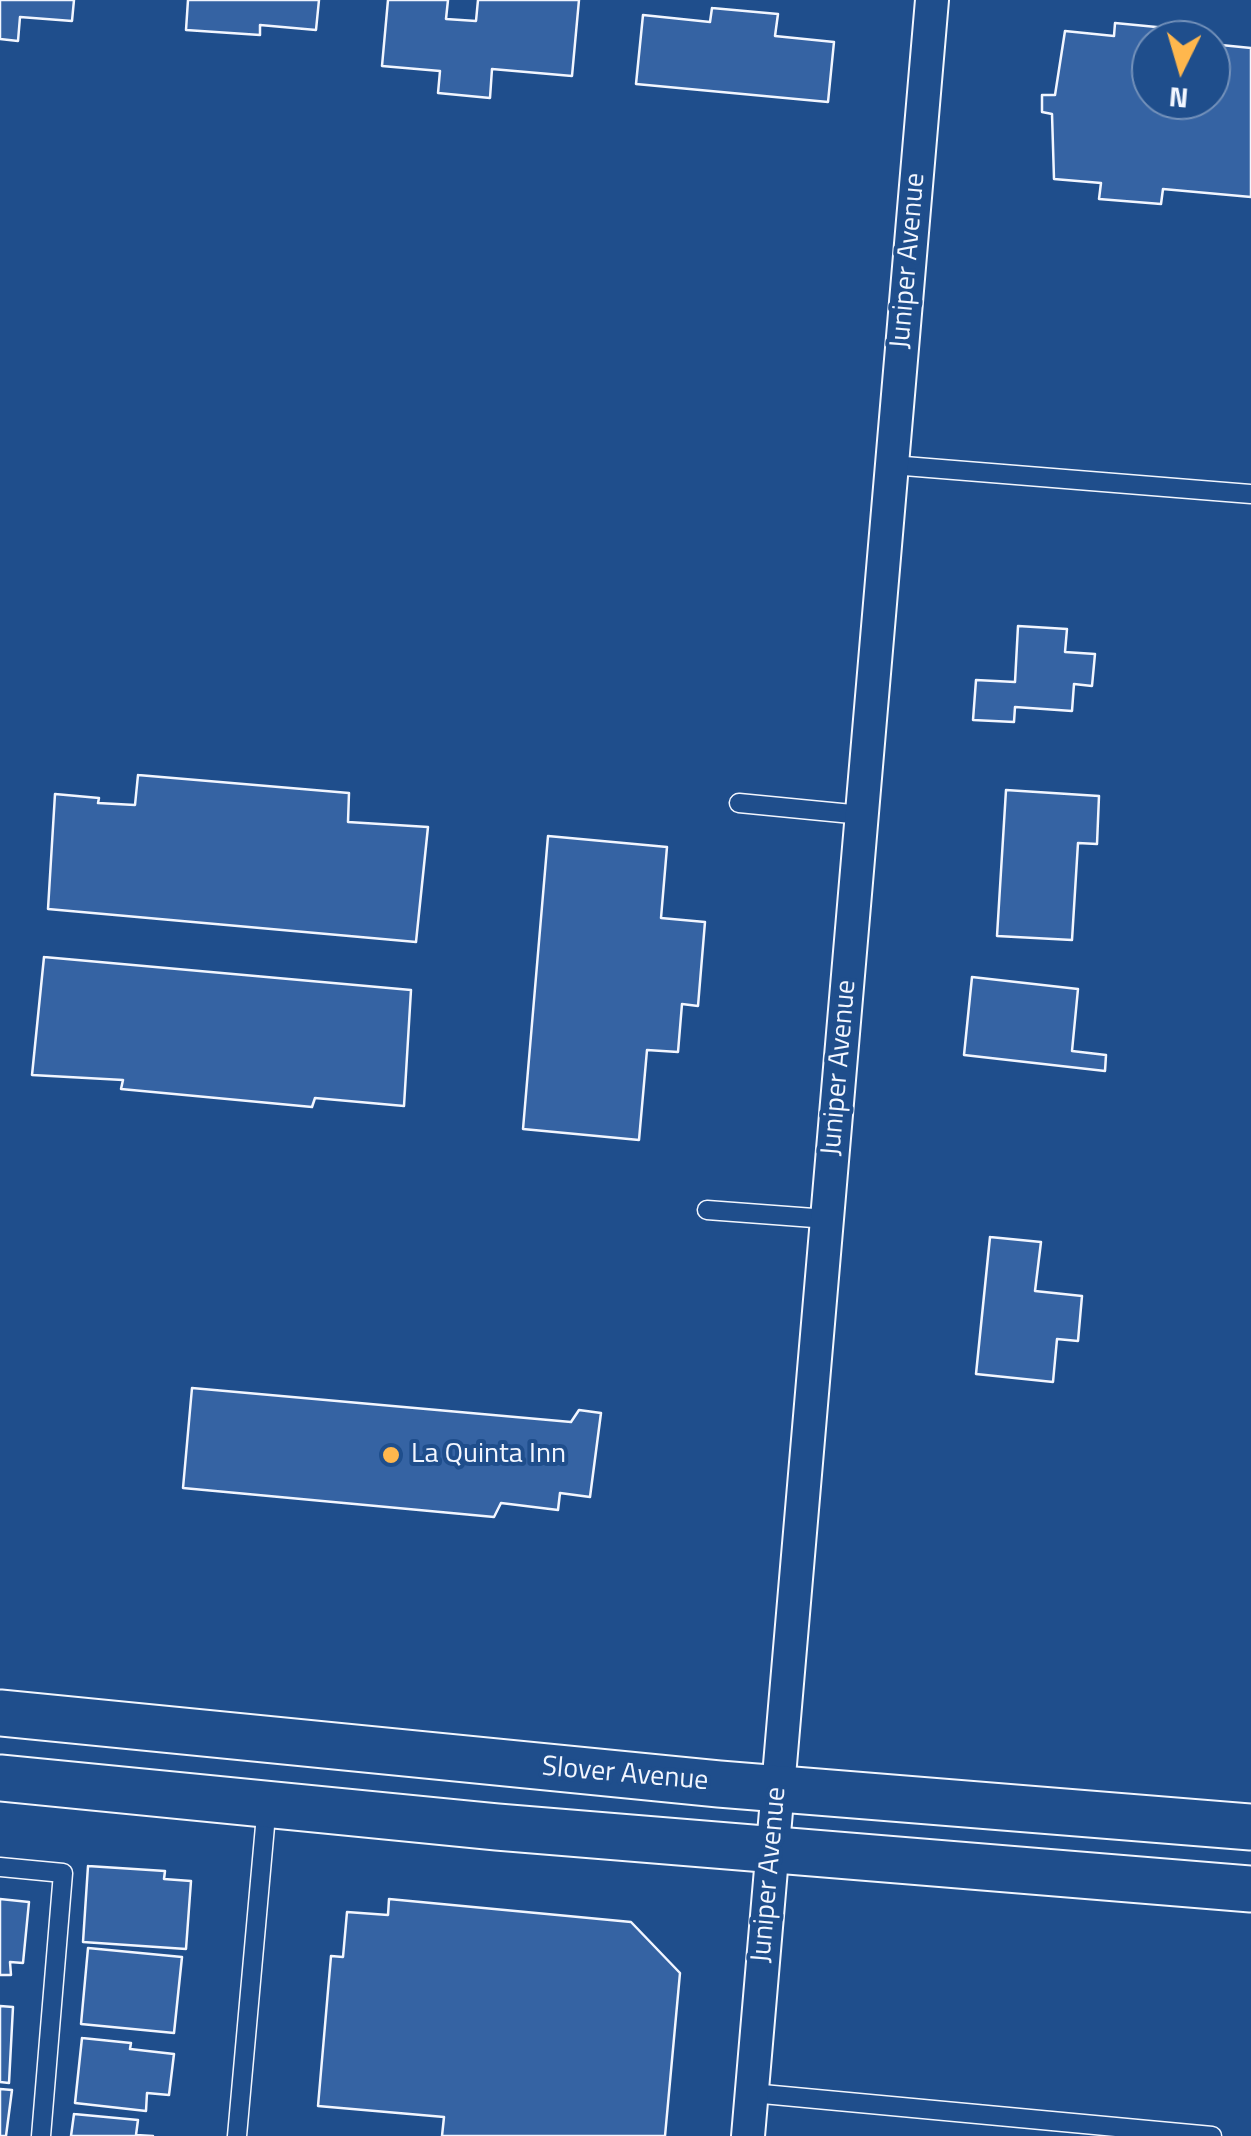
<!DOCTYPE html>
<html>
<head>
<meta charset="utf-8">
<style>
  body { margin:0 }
  #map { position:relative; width:1251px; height:2136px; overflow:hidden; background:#1f4e8c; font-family:"Titillium Web",sans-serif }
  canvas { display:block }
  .north { position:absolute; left:1131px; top:20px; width:100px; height:100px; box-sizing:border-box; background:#1f4e8c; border:2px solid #7391ba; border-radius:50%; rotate:185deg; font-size:28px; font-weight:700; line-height:40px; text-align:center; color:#f2f6ff }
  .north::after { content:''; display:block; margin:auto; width:35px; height:45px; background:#ffb74d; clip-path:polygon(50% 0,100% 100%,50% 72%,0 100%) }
</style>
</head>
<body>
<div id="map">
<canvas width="1251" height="2136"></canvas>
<div class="north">N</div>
</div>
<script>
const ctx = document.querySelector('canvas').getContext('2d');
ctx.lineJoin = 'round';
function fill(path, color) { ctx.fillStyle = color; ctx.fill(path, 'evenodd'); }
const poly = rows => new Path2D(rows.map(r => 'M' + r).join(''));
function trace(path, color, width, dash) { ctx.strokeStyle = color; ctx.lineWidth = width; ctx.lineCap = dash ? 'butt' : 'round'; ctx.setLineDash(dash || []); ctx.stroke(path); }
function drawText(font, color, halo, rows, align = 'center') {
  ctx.font = font + ' "Titillium Web",sans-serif'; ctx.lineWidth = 8; ctx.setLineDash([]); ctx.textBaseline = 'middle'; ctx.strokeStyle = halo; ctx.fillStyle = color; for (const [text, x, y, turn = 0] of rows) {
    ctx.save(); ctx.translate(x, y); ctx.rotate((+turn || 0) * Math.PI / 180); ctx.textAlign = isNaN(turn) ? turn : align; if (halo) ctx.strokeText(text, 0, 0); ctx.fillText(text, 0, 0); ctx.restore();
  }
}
const building = poly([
  [0,0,74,0,72,21,20,17,18,41,0,39,0,0],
  [188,0,319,0,316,30,260,25,260,35,186,30,188,0],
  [388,0,448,0,446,19,476,21,478,0,579,0,572,76,492,69,490,98,438,93,440,71,382,66,388,0],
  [712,8,778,14,775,36,834,42,828,102,636,84,643,15,710,22,712,8],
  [1115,23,1177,29,1177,40,1151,40,1151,100,1211,100,1211,44,1251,48,1251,197,1163,189,1161,204,1099,199,1101,183,1054,179,1052,114,1042,112,1042,95,1055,95,1065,31,1114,36,1115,23],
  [1018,626,1067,629,1065,652,1095,654,1092,686,1074,684,1072,711,1015,707,1014,722,973,720,976,680,1015,682,1018,626],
  [138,775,349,793,348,822,428,827,416,942,48,909,55,794,99,798,98,803,135,805,138,775],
  [1006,790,1099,796,1097,844,1078,843,1072,940,997,936,1006,790],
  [548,836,667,847,661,918,705,922,698,1006,682,1004,678,1052,647,1050,639,1140,523,1129,548,836],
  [44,957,411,990,404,1106,315,1098,312,1107,121,1089,123,1080,32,1075,44,957],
  [972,977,1078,989,1072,1051,1106,1055,1105,1071,964,1055,972,977],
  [990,1237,1041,1242,1035,1291,1082,1296,1078,1341,1057,1339,1053,1382,976,1374,990,1237],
  [192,1388,571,1422,579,1410,601,1413,590,1497,560,1493,558,1510,501,1503,494,1517,183,1488,192,1388],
  [88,1866,165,1871,164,1879,191,1881,186,1949,83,1942,88,1866],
  [0,1899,29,1902,23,1963,10,1962,11,1975,0,1975,0,1899],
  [389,1899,631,1922,680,1973,665,2136,442,2136,444,2117,318,2106,331,1956,343,1957,347,1912,388,1915,389,1899],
  [88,1948,182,1957,174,2033,81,2024,88,1948],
  [0,2006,13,2007,9,2083,0,2082,0,2006],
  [82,2038,131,2043,130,2049,174,2054,169,2095,147,2093,146,2111,75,2103,82,2038],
  [0,2089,12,2090,6,2136,0,2136,0,2089],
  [74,2114,138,2120,136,2135,153,2136,71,2136,74,2114]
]);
const service = poly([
  [892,465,1251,494],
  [739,803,862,815],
  [707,1210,827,1219],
  [0,1867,63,1873,41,2136],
  [752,2093,1212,2136],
  [237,2136,267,1804]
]);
const minor = poly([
  [748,2136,932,0]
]);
const secondary = poly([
  [0,1713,719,1784,1251,1827],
  [0,1778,497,1827,1251,1889]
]);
const markers = [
  [391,1455,10,"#ffb74d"]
];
const streetNames = [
  ["Juniper Avenue",909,261,-85],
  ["Juniper Avenue",840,1068,-85],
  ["Slover Avenue",625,1775,5],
  ["Juniper Avenue",770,1875,-85]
];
const poiNames = [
  ["La Quinta Inn",411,1455]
];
fill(building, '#3563a3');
trace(building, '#f2f6ff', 2.5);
trace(service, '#f2f6ff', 21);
trace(minor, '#f2f6ff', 36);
trace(secondary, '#f2f6ff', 49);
trace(service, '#1f4e8c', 18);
trace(minor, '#1f4e8c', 32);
trace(secondary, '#1f4e8c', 45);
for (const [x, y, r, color] of markers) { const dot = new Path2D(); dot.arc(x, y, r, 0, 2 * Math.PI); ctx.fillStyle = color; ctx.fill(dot); trace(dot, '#1f4e8c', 4); }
drawText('28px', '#f2f6ff', '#1f4e8c', streetNames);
drawText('28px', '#f2f6ff', '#1f4e8c', poiNames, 'left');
</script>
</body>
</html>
